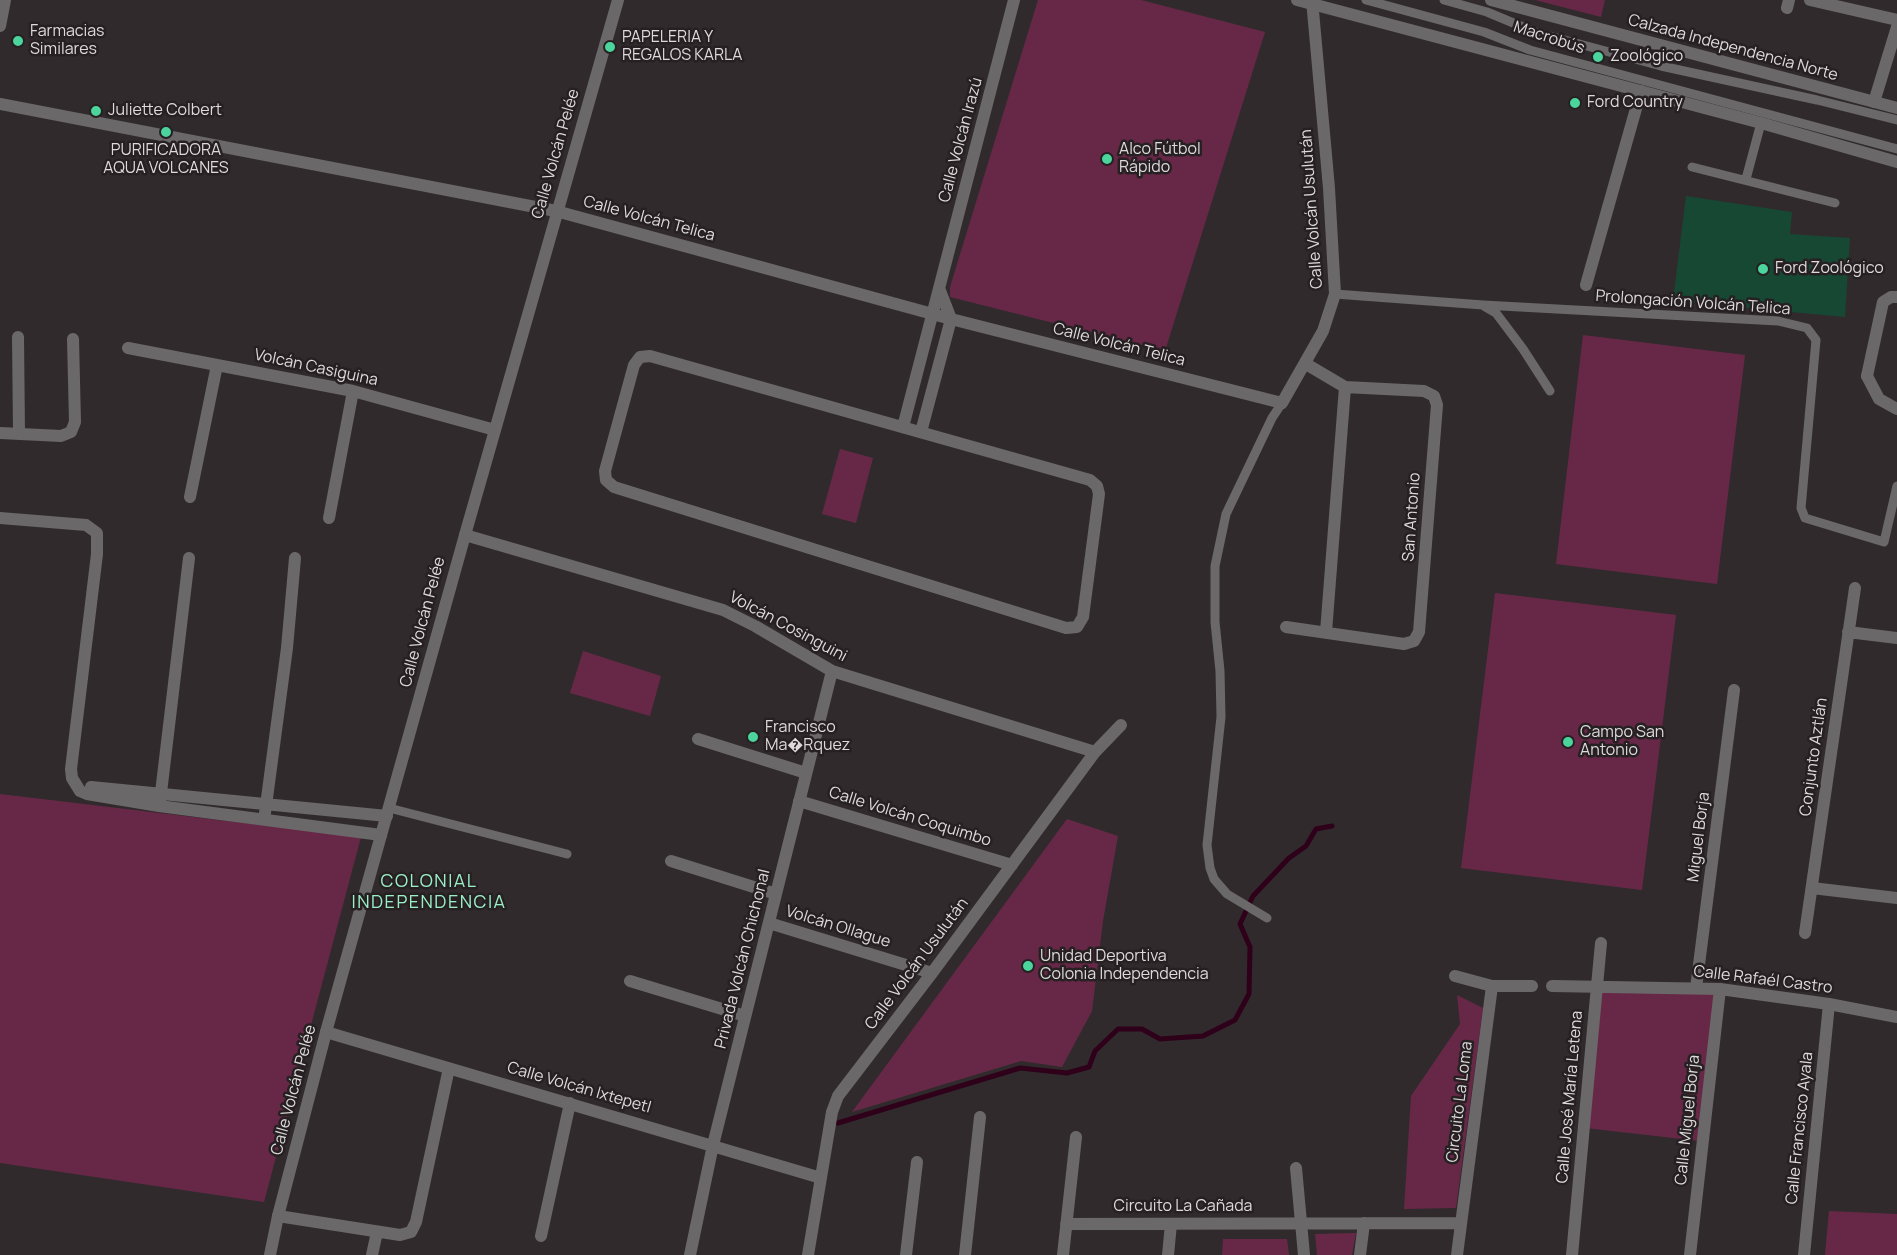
<!DOCTYPE html>
<html>
<head>
<meta charset="utf-8">
<style>
  body { margin:0 }
  canvas { display:block; background:#302a2c }
</style>
</head>
<body>
<canvas width="1897" height="1255"></canvas>
<script>
const ctx = document.querySelector('canvas').getContext('2d');
ctx.lineJoin = 'round';
function fill(path, color) { ctx.fillStyle = color; ctx.fill(path, 'evenodd'); }
const poly = rows => new Path2D(rows.map(r => 'M' + r).join(''));
function trace(path, color, width, dash) { ctx.strokeStyle = color; ctx.lineWidth = width; ctx.lineCap = dash ? 'butt' : 'round'; ctx.setLineDash(dash || []); ctx.stroke(path); }
function drawText(font, color, halo, rows, align = 'center') {
  ctx.font = font + ' Manrope,sans-serif'; ctx.lineWidth = 5; ctx.setLineDash([]); ctx.textBaseline = 'middle'; ctx.strokeStyle = halo; ctx.fillStyle = color; for (const [text, x, y, turn = 0] of rows) {
    ctx.save(); ctx.translate(x, y); ctx.rotate((+turn || 0) * Math.PI / 180); ctx.textAlign = isNaN(turn) ? turn : align; if (halo) ctx.strokeText(text, 0, 0); ctx.fillText(text, 0, 0); ctx.restore();
  }
}
const green = poly([
  [1038,0,1141,0,1265,32,1165,351,950,297,950,287],
  [1535,0,1605,0,1601,17],
  [1583,335,1745,355,1717,584,1556,564],
  [840,449,873,458,856,523,822,514],
  [1495,593,1676,615,1642,890,1461,868],
  [583,651,661,676,650,716,570,693],
  [0,794,361,837,264,1202,0,1163],
  [1067,819,1118,836,1103,921,1092,1011,1062,1067,1021,1061,852,1112],
  [1599,990,1716,990,1700,1141,1585,1128],
  [1457,995,1483,1008,1456,1208,1404,1209,1411,1096,1460,1024],
  [1829,1211,1897,1214,1897,1255,1825,1255],
  [1356,1233,1352,1255,1317,1255,1315,1234],
  [1223,1239,1287,1239,1289,1255,1222,1255]
]);
const stream = poly([
  [838,1123,1020,1068,1067,1073,1089,1067,1095,1051,1118,1029,1142,1029,1160,1039,1203,1036,1235,1020,1249,994,1250,947,1240,924,1253,896,1289,858,1306,846,1316,829,1332,826]
]);
const building = poly([
  [1686,196,1792,212,1790,234,1850,238,1845,317,1673,301]
]);
const service = poly([
  [1366,0,1484,32,1530,50,1897,149],
  [1444,0,1487,12,1535,32,1661,66,1817,100,1897,120],
  [1692,167,1835,203],
  [1746,179,1761,123],
  [1335,294,1483,305,1778,321,1807,328,1816,340,1801,508,1805,518,1884,542,1897,486],
  [1484,306,1496,313,1523,349,1550,391],
  [389,808,567,854],
  [1267,918,1227,894,1214,879,1210,868,1207,845,1221,717,1220,671,1215,622,1215,566,1226,514,1272,418,1282,403]
]);
const pedestrian = poly([
  [1867,376,1879,399,1897,409]
]);
const minor = poly([
  [1810,0,1897,20],
  [1787,8,1789,0],
  [0,26,5,0],
  [1874,102,1897,27],
  [0,104,556,211,951,319,1282,403,1323,331,1335,294,1329,188,1312,0],
  [1586,285,1641,91],
  [18,337,19,433],
  [128,348,353,391,495,430],
  [650,356,1090,480,1097,486,1099,494,1083,617,1077,627,1066,628,614,487,606,480,605,471,634,365,640,357,650,356],
  [1867,376,1883,302,1891,297,1897,297],
  [903,427,1014,0],
  [921,432,951,319,939,288],
  [0,433,61,436,71,432,75,422,73,339],
  [190,497,217,365],
  [0,518,86,525,97,533,97,554,71,769,72,778,80,791,87,794,159,806,381,835],
  [329,518,353,391],
  [465,535,723,610,755,626,832,671,1095,752],
  [1286,627,1404,644,1414,641,1419,632,1437,405,1434,396,1424,391,1345,387,1306,364],
  [1326,632,1345,387],
  [1848,632,1897,638],
  [698,739,806,773],
  [91,787,387,816],
  [160,801,189,558],
  [799,801,1012,865],
  [265,813,287,648,295,558],
  [671,861,776,894],
  [1812,888,1897,898],
  [769,923,932,973],
  [1805,933,1855,588],
  [1455,976,1492,986,1532,986],
  [630,981,745,1016],
  [1552,986,1720,989,1829,1004,1897,1017],
  [1696,988,1734,690],
  [326,1032,821,1178],
  [1296,1168,1304,1255],
  [278,1216,400,1235,411,1232,416,1222,449,1068],
  [1066,1224,1461,1223],
  [541,1236,570,1103],
  [372,1255,377,1232],
  [690,1255,713,1145,832,671],
  [808,1255,832,1112,838,1096,932,973,1095,752,1121,725],
  [906,1255,917,1162],
  [965,1255,980,1117],
  [1063,1255,1076,1137],
  [1168,1255,1171,1224],
  [1360,1255,1364,1223],
  [1457,1255,1492,986],
  [1572,1255,1601,943],
  [1690,1255,1720,989],
  [1804,1255,1829,1004]
]);
const tertiary = poly([
  [1297,0,1761,123,1897,162],
  [1491,0,1897,108],
  [270,1255,278,1216,326,1032,465,535,618,0]
]);
const markers = [
  [18,41,6,"#4bd49b"],
  [610,47,6,"#4bd49b"],
  [1598,57,6,"#4bd49b"],
  [1575,103,6,"#4bd49b"],
  [96,111,6,"#4bd49b"],
  [166,132,6,"#4bd49b"],
  [1107,159,6,"#4bd49b"],
  [1763,269,6,"#4bd49b"],
  [753,737,6,"#4bd49b"],
  [1568,742,6,"#4bd49b"],
  [1028,966,6,"#4bd49b"]
];
const poiNames = [
  ["Farmacias",30,32],
  ["Similares",30,50],
  ["PAPELERIA Y",622,38],
  ["REGALOS KARLA",622,56],
  ["Zoológico",1610,57],
  ["Ford Country",1587,103],
  ["Juliette Colbert",108,111],
  ["Alco Fútbol",1119,150],
  ["Rápido",1119,168],
  ["PURIFICADORA",166,151,"center"],
  ["AQUA VOLCANES",166,169,"center"],
  ["Ford Zoológico",1775,269],
  ["Francisco",765,728],
  ["Ma�Rquez",765,746],
  ["Campo San",1580,733],
  ["Antonio",1580,751],
  ["Unidad Deportiva",1040,957],
  ["Colonia Independencia",1040,975]
];
const streetNames = [
  ["Macrobús",1549,38,18],
  ["Calzada Independencia Norte",1733,48,15],
  ["Calle Volcán Irazú",961,140,-75],
  ["Calle Volcán Pelée",556,154,-74],
  ["Calle Volcán Usulután",1312,209,-94],
  ["Calle Volcán Telica",649,219,15],
  ["Prolongación Volcán Telica",1693,303,4],
  ["Calle Volcán Telica",1119,345,14],
  ["Volcán Casiguina",316,368,12],
  ["San Antonio",1412,517,-86],
  ["Calle Volcán Pelée",423,622,-75],
  ["Volcán Cosinguini",788,627,28],
  ["Conjunto Aztlán",1814,757,-82],
  ["Calle Volcán Coquimbo",910,817,17],
  ["Miguel Borja",1699,837,-83],
  ["Volcán Ollague",838,927,17],
  ["Privada Volcán Chichonal",743,959,-76],
  ["Calle Volcán Usulután",917,964,-53],
  ["Calle Rafaél Castro",1763,980,7],
  ["Calle Volcán Ixtepetl",579,1088,16],
  ["Calle Volcán Pelée",294,1090,-75],
  ["Calle José María Letena",1570,1097,-85],
  ["Circuito La Loma",1460,1102,-83],
  ["Calle Miguel Borja",1688,1120,-84],
  ["Calle Francisco Ayala",1800,1128,-84],
  ["Circuito La Cañada",1183,1207]
];
const neighbourhoodNames = [
  ["COLONIAL",429,882],
  ["INDEPENDENCIA",429,903]
];
fill(green, '#672847');
trace(stream, '#2f0019', 5);
fill(building, '#164833');
trace(service, '#6b6869', 9);
trace(pedestrian, '#6b6869', 12);
trace(minor, '#6b6869', 12);
trace(tertiary, '#6b6869', 12);
for (const [x, y, r, color] of markers) { const dot = new Path2D(); dot.arc(x, y, r, 0, 2 * Math.PI); ctx.fillStyle = color; ctx.fill(dot); trace(dot, '#262023', 2); }
drawText('16px', '#dedadb', '#262023', poiNames, 'left');
drawText('16px', '#dedadb', '#262023', streetNames);
ctx.letterSpacing = '1.5px';
drawText('18px', '#9befc6', '#262023', neighbourhoodNames);
ctx.letterSpacing = '0px';
</script>
</body>
</html>
